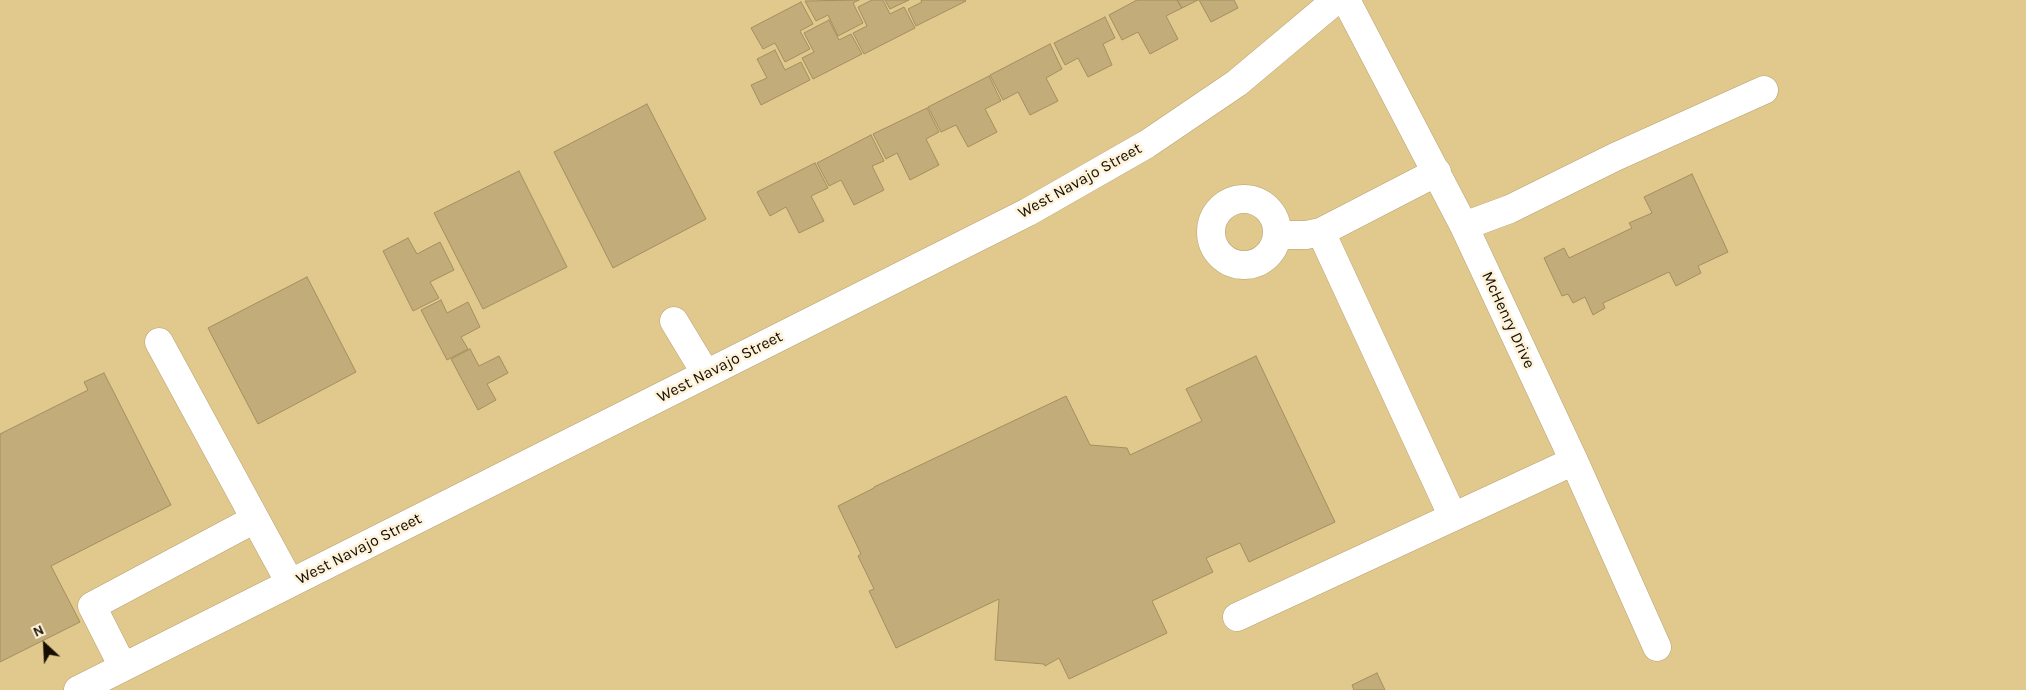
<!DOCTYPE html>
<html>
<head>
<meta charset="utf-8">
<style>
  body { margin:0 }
  #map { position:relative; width:2026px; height:690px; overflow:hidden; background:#e7d19e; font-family:Karla,sans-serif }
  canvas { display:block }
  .north { position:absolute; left:20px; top:620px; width:50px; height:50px; -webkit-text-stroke:4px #fef3da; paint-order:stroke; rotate:335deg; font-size:14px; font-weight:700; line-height:20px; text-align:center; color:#160e00 }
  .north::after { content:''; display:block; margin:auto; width:18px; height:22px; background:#160e00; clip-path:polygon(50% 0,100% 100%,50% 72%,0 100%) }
</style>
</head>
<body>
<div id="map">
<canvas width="2026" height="690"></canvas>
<div class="north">N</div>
</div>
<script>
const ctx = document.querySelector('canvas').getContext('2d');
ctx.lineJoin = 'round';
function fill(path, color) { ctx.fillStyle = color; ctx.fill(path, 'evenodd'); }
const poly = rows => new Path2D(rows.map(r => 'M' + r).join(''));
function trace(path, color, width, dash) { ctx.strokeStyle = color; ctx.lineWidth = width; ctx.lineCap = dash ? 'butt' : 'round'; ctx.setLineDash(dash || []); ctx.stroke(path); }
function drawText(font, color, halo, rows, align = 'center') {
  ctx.font = font + ' Karla,sans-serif'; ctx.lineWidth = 5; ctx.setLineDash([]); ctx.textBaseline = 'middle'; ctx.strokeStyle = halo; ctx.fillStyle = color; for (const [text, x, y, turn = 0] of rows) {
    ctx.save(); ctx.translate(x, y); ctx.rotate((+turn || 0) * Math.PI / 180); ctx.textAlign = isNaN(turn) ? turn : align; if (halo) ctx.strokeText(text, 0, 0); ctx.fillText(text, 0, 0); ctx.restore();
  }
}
const built = poly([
  [0,0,2026,0,2026,690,0,690]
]);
const building = poly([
  [859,0,853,3,863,23,838,36,828,15,816,21,805,1,859,0],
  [872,0,883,0,890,14,904,7,915,28,864,54,853,33,867,26,858,7,872,0],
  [885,0,909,0,890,9,885,0],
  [921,0,965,0,966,1,916,26,908,9,922,2,921,0],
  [1137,0,1177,0,1182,8,1166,16,1178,39,1150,54,1138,32,1122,40,1109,15,1137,0],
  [1177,0,1198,0,1182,8,1177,0],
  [1199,0,1234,0,1238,8,1211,22,1199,0],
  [801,2,813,24,800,31,810,49,785,62,775,43,763,49,751,28,801,2],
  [1105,17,1115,38,1103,44,1112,65,1088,77,1078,58,1065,65,1054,43,1105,17],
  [829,20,839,40,851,34,862,54,813,79,802,58,814,52,804,33,829,20],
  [1050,44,1062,69,1046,78,1058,101,1030,115,1018,92,1003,100,990,75,1050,44],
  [775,50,785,70,801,62,810,80,761,105,751,85,767,78,757,59,775,50],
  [989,76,1001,101,985,109,997,132,968,147,956,125,941,132,928,107,989,76],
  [647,104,706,219,613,268,554,152,647,104],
  [927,108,939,132,926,139,939,165,910,180,897,153,886,159,873,134,927,108],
  [871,135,884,161,872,166,884,190,854,205,841,180,829,186,817,163,871,135],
  [815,163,828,188,811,196,824,221,799,233,786,207,770,216,757,192,815,163],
  [519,171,567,267,483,309,434,213,519,171],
  [1692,174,1728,252,1698,266,1701,273,1676,286,1669,272,1603,303,1605,308,1593,315,1585,297,1573,303,1568,294,1562,296,1544,258,1564,248,1569,258,1632,228,1629,223,1652,213,1644,197,1692,174],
  [408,238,417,254,440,242,454,270,430,282,439,298,413,311,383,251,408,238],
  [307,277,356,372,258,424,208,328,307,277],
  [441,300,447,313,468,302,480,327,461,337,468,349,447,360,421,310,441,300],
  [470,349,479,366,499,356,508,373,487,384,496,400,478,410,451,359,470,349],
  [1256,356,1335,522,1249,562,1240,543,1206,558,1213,572,1152,601,1167,633,1069,679,1059,658,1045,666,1044,664,995,660,999,599,896,648,869,591,874,589,858,556,861,554,838,506,874,488,874,487,1066,396,1090,445,1127,448,1130,455,1202,421,1186,389,1256,356],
  [104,373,171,505,51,566,80,622,0,662,0,434,88,390,84,382,104,373],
  [1377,673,1385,690,1354,690,1352,685,1377,673]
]);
const minor = poly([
  [1346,0,1464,226,1574,461,1657,647],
  '1211 232a33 33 0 1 1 66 0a33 33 0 1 1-66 0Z',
  [1464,226,1510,209,1615,157,1764,90],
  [1321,232,1453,517],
  [1277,235,1306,235,1321,232,1437,172],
  [674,321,706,374],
  [159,342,290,583],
  [1237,617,1574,461],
  [123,667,92,606,255,519],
  [78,690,1028,212,1147,144,1237,83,1336,0]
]);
const streetNames = [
  ["West Navajo Street",1080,181,-29],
  ["McHenry Drive",1508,320,65],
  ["West Navajo Street",720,367,-27],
  ["West Navajo Street",359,549,-27]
];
fill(built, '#e1c88d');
fill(building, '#c1ac7a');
trace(building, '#a48f5f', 1);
trace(minor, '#b9a372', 29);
trace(minor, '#fff', 28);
drawText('16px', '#160e00', '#fef3da', streetNames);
</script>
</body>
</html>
